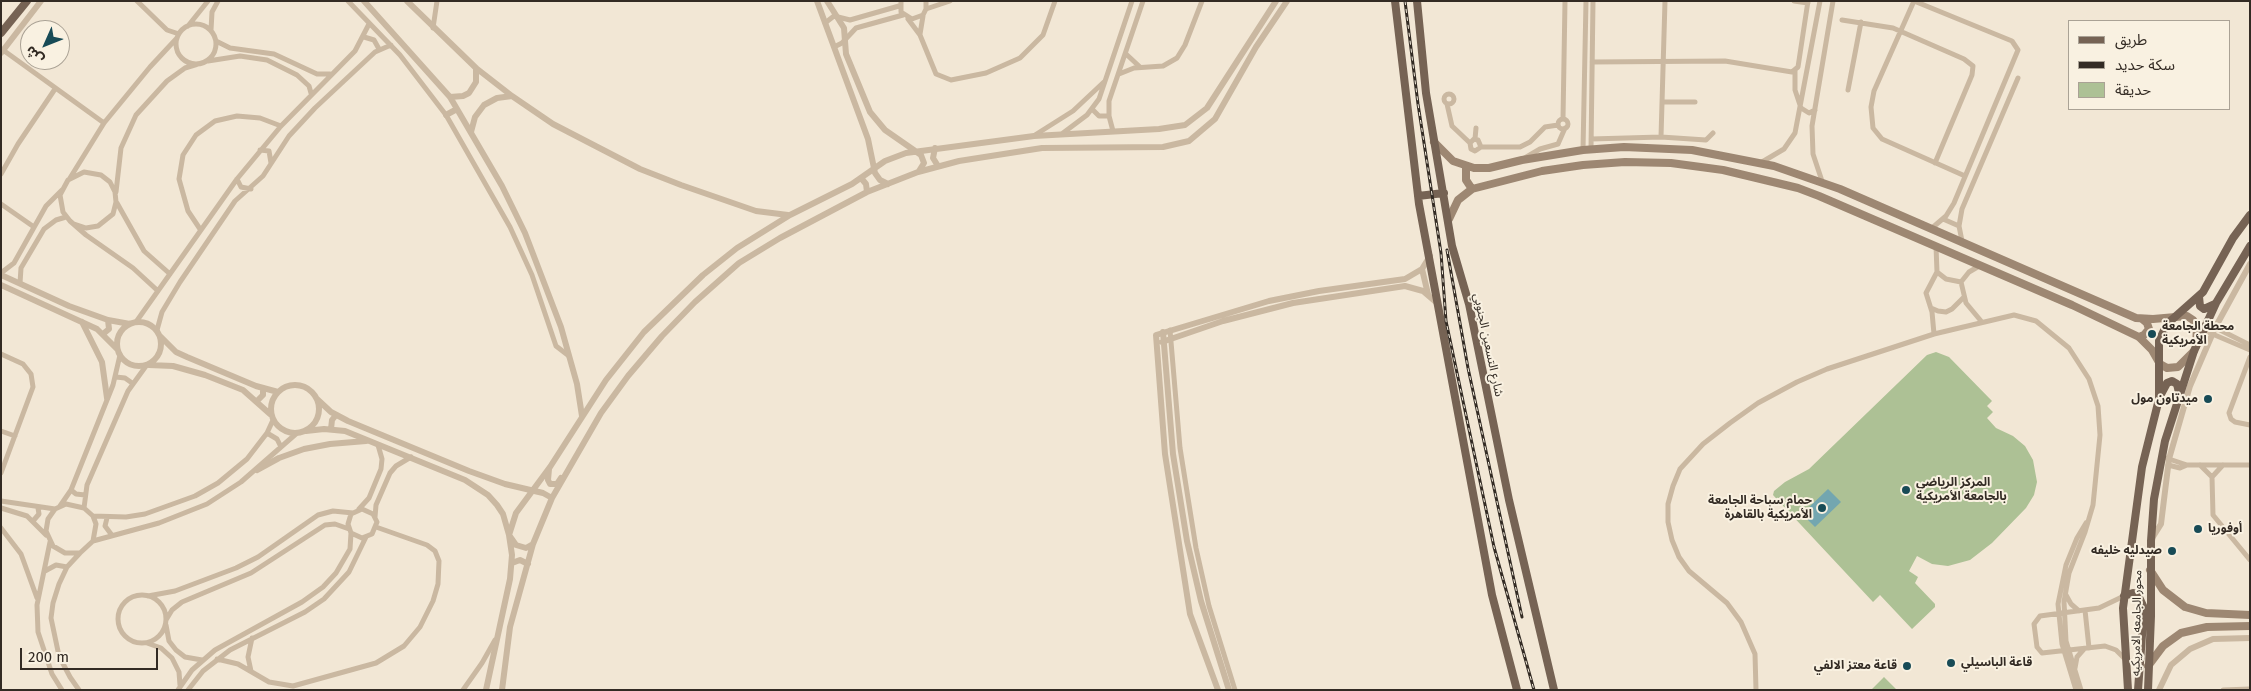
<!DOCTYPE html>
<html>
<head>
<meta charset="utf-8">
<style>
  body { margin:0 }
  #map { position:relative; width:2251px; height:691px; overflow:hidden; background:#f2e7d5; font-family:"Fira Sans","Noto Sans Arabic",sans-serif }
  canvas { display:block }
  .frame { position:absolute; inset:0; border:2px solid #332b24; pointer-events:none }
  .legend { position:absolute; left:2068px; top:20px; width:162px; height:90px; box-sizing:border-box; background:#f9f1e1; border:1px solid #aaa295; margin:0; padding:6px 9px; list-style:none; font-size:15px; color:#332b24 }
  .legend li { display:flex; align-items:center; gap:10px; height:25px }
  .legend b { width:25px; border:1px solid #aaa295 }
  .north { position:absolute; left:20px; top:20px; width:50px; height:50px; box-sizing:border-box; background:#f9f1e1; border:1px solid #aaa295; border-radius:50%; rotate:226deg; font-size:14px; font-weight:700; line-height:20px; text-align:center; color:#332b24 }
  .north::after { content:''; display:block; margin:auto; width:18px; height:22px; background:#184b56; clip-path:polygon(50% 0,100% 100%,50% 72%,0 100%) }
  .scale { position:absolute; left:20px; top:648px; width:138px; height:22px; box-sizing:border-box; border:2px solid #332b24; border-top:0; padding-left:6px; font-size:15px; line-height:18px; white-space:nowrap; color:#332b24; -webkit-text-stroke:4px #f9f1e1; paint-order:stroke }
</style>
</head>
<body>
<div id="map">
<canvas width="2251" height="691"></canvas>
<div class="frame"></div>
<ul class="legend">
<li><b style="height:6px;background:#766354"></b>طريق</li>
<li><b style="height:6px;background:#332b24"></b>سكة حديد</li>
<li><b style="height:14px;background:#adc195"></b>حديقة</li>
</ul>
<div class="north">ش</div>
<div class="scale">200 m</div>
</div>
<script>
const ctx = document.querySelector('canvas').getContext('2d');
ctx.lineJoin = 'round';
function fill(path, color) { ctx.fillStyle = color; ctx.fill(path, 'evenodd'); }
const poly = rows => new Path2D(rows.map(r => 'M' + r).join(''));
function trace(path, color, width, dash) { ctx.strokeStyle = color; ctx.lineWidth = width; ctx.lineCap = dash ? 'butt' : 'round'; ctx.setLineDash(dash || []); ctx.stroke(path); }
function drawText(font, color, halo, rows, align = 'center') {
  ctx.font = font + ' "Fira Sans","Noto Sans Arabic",sans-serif'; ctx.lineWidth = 4; ctx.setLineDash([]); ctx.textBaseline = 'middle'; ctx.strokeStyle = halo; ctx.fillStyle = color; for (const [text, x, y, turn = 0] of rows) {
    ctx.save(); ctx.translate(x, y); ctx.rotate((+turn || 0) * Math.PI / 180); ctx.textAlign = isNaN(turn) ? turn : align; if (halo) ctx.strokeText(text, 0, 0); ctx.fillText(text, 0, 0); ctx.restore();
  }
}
const green = poly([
  [1936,352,1949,357,1992,401,1987,406,1993,412,1987,418,1996,428,2013,436,2025,446,2033,460,2037,482,2034,495,2026,508,1992,543,1970,560,1948,566,1932,564,1917,556,1909,571,1918,577,1915,583,1935,604,1935,607,1912,629,1880,595,1873,602,1773,495,1774,491,1785,482,1809,469,1927,355],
  [1884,677,1896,689,1899,690,1871,690]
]);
const water = poly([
  [1828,489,1841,502,1815,527,1802,514]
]);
const minor = poly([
  [137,1,167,30,179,34],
  [348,1,400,55,446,115,510,227,532,275,556,346,569,356],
  [901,1,901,12,912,19,923,15,926,9,926,1],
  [1794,1,1808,3],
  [1914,1,2012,41,2018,50,1954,203,1946,216,1932,228],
  [1914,1,1874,91,1871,107,1873,128,1882,139,1965,176],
  [926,9,950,1],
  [908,19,920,35,936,74,951,80,986,73,1020,58,1043,35,1055,1],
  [1842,20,1893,28,1964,59,1973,66,1972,75,1935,163],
  [825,23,834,16,850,20,899,6],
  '176 44a20 20 0 1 1 40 0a20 20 0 1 1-40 0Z',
  [188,26,208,1],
  [433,28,437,1],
  [211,30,212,12,218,1],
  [920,34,923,16],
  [364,37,374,40,379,49],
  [216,41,230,48,274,54,317,74,330,74],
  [834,47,842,43,856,28,903,15],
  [3,50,104,123],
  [1126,54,1140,67],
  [208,61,240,56,267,60,297,75,309,86,311,93],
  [1592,62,1725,61,1792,72,1798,67,1808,1],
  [1795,71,1795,90,1801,108,1809,113,1815,110],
  [1119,74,1134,68,1163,66,1177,58,1185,45,1202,1],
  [1848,90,1861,22],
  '1444 99a5 5 0 1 1 10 0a5 5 0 1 1-10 0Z',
  [1662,102,1695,102],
  [1447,104,1452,126,1470,143],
  [1092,109,1099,116,1109,116],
  [1563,119,1565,1],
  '1558 124a5 5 0 1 1 10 0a5 5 0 1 1-10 0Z',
  [1113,131,1109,116,1109,101,1143,1],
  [1063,133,1087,115,1099,99,1132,1],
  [1035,135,1073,111,1105,81],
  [1661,137,1665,1],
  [1475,139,1476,128],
  [1591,139,1661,137,1706,140,1713,133],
  [1481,147,1478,140,1474,139,1470,143,1471,149,1475,151,1481,147,1520,147,1530,142,1545,127,1558,125],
  [1591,149,1593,1],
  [260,150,269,151,271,163],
  [1583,150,1586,1],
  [1523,159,1540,149,1558,144,1565,128],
  [1762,162,1784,149,1795,133,1820,1],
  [1,174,18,144,55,89],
  [70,178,104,123,150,67,177,38],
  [237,179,241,187,251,189],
  [1822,181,1813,154,1812,126,1833,1],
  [116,192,121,148,136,115,167,81,185,68,198,64],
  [117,203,144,251,170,274],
  [1,204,34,227],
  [1943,219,1959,226],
  [74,224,86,228,98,226,113,214,116,202,115,192,110,182,101,175,84,172,68,180,60,195,63,212,70,221,86,235,133,268,158,291],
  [200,229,188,211,179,179,183,155,196,135,215,121,237,116,260,118,281,126],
  [1962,241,1959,226,1962,209,2018,78],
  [1981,265,1969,272,1961,282,1966,303,1981,321],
  [1937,272,1946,279,1961,282],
  [1,273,14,263,46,206,62,190],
  [20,283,21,268,44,229,56,220,66,217],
  [1931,308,1938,311,1946,312,1952,309,1963,298],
  [136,322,237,179,281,126,355,51,369,24],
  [2206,323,2250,345],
  [157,330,162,312,180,282,235,201,263,176,289,136,315,108,375,52,391,45],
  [1170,330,1180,448,1196,548,1209,606,1235,690],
  [2203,330,2250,350],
  [1934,334,1932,312,1926,293,1937,272,1936,246],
  [1,354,23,364,31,374,33,387,1,473],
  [2250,357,2229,413,2231,419,2235,422,2250,425],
  [116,377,125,378,132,383],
  [1,431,15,436],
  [267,433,277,439,281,447],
  [2166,458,2187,465],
  [2168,465,2180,468,2187,465,2250,465],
  [2200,465,2212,477],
  [2223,465,2212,477,2213,515,2250,560],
  [71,490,76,494,85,495],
  [1,501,55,509],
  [60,506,71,490,113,385,120,355],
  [1,508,27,516,46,535],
  [84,508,87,485,128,391,146,366],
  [359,509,369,498,381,469,382,459,378,445],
  [93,516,126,517,145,514,195,496,218,483,247,459,267,433,273,420],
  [375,517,376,505,390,473,396,466,411,457],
  [107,518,105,526,111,534],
  [33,521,39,514,38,508],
  [1,528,21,554,37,598],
  [93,541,96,524,93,516,84,508,66,504,55,509,48,519,46,531,53,546,65,553,80,553,93,541,159,523,207,504,241,482,297,433],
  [50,542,37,605,38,632,52,674,62,690],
  [45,571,56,565,67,567],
  [2066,595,2071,604,2079,611],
  '118 619a24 24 0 1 1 48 0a24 24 0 1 1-48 0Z',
  [148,596,175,591,236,568,258,557,318,515,333,511,353,513],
  [2124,596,2099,608,2040,616,2034,624,2037,647,2042,653,2105,646,2116,650,2125,659],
  [2085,610,2089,648],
  [166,620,172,610,182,602,251,573,325,525,335,524,349,529],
  [166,625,169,641,176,650,185,657,202,660],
  [147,643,161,648,172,658,179,672,180,685],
  [217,659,238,664,269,682,293,686,376,663,404,646,420,627,433,601,438,584,439,561,435,551,427,545,376,527],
  [2075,668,2077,657,2084,649],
  [251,671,248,657,252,638],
  [79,690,70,677,59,656,51,618,53,603,59,584,67,567,80,553],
  [178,690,192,670,215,650,302,602,323,587,336,573,350,549,351,533,348,524,351,514,362,509,373,514,377,522,372,534,362,538,351,533],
  [188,690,203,671,230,650,305,612,324,599,349,572,366,537],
  [463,690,482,663,495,640],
  [1756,690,1755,654,1741,622,1727,603,1689,571,1679,557,1672,540,1668,522,1668,504,1673,486,1680,469,1703,444,1730,423,1758,403,1797,382,1827,369,1934,334,2014,315,2036,321,2069,348,2089,379,2098,406,2100,435,2093,505,2085,532,2069,573,2064,602,2066,641,2081,690],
  [2076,690,2062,644,2058,604,2066,565,2077,538,2086,523],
  [2223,690,2250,689]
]);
const tertiary = poly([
  [364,1,450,97,502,186,525,233,561,327,577,384,582,416],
  [407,1,476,68,512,96,553,124,640,169,681,185,756,211,788,215],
  [817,1,868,139,875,173,880,180,888,184],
  [827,1,844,28,846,54,870,112,885,130,921,155,924,163,919,171],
  [1,53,41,1],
  [450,97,463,96,469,93,476,82,476,68],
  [446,115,457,109],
  [471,132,475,117,484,105,497,98,512,96],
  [935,148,933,158,938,166],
  [861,178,866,184,867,192],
  [1422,269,1428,294],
  [1,275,69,306,108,320,130,324],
  [1,285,97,329,117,349],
  '117 344a22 22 0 1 1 44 0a22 22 0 1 1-44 0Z',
  [82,322,102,362,107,398],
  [1163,332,1173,454,1187,541,1201,601,1229,690],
  [103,334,109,329,108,320],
  [161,337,176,352,187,357,256,386,278,392],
  [1162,342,1223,321,1293,303,1405,286,1423,291,1437,303],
  [149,365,173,366,205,375,243,390,270,414],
  '271 409a24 24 0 1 1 48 0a24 24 0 1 1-48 0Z',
  [317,399,331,412,348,421,469,471,505,484,543,493,552,498],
  [257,401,263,395,263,389],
  [331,429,332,420,336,415],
  [306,431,324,429,345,431,465,480,488,495,497,505,503,514,509,535,516,545,526,548,533,544],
  [549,469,548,480,550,484,557,484,561,478],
  [257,470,279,458,304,449,330,444,366,441],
  [2151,540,2161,524,2169,459,2190,386,2215,328,2250,264],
  [512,563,520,560,528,564],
  [486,690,510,579,512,555,509,535,516,513,550,467,606,380,644,332,703,275,737,248,790,215,852,184,885,161,906,153,1034,136,1159,129,1185,125,1207,108,1276,1],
  [502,690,510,627,533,544,552,498,601,413,628,376,662,336,695,302,739,263,780,238,867,192,918,172,959,161,1042,148,1163,147,1189,141,1215,119,1256,47,1287,1],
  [1218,690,1190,614,1165,454,1156,335,1269,301,1319,291,1405,279,1422,269,1430,256],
  [2159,690,2171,665,2190,649,2213,639,2250,638]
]);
const secondary = poly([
  [1434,142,1453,161,1474,168,1489,168,1522,160,1583,150,1624,147,1692,150,1774,166,1840,189,2136,318,2153,319,2187,316,2193,320,2197,327,2196,346],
  [1466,167,1466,180,1472,189],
  [1449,219,1458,200,1472,189,1542,171,1583,165,1625,162,1671,163,1723,170,1798,188,1819,196,2072,305,2139,337,2152,350,2160,364,2167,368,2178,367,2194,351],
  [2139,337,2144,335,2149,329,2147,323,2142,319],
  [2150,570,2163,590,2185,607,2206,613,2250,615],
  [2148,666,2163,646,2181,633,2207,627,2250,626]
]);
const primary = poly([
  [1395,1,1419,204,1492,595,1517,690],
  [1417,1,1426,93,1452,246,1469,304,1509,500,1554,690],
  [1,33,27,1],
  [1418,196,1444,193],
  [2199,297,2200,306,2204,309,2215,304],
  [2160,396,2167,383,2172,381,2177,384,2179,393],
  [2124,596,2133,593,2138,595,2144,608,2138,690],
  [2128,690,2123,608,2142,467,2159,399,2159,341,2167,324,2203,292,2233,238,2250,215],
  [2148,690,2151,616,2151,541,2154,499,2165,441,2194,351,2216,303,2250,246]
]);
const rail = poly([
  [1405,1,1418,104,1441,253,1446,321,1494,547,1534,690],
  [1447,250,1468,368,1522,617]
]);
const markers = [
  [2152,334,5,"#184b56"],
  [2208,399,5,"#184b56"],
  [1906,490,5,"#184b56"],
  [1822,508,5,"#184b56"],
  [2198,529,5,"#184b56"],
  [2172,551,5,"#184b56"],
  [1951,663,5,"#184b56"],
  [1907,666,5,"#184b56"]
];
const poiNames = [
  ["محطة الجامعة",2162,327],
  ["الأمريكية",2162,341],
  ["ميدتاون مول",2198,399,"right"],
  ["المركز الرياضي",1916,483],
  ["بالجامعة الأمريكية",1916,497],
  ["حمام سباحة الجامعة",1812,501,"right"],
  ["الأمريكية بالقاهرة",1812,515,"right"],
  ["أوفوريا",2208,529],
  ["صيدليه خليفه",2162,551,"right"],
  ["قاعة الباسيلي",1961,663],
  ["قاعة معتز الالفي",1897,666,"right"]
];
const streetNames = [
  ["شارع التسعين الجنوبي",1488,345,78],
  ["محور الجامعه الامريكيه",2137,623,-89]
];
fill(green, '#adc195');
fill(water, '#73a6b0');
trace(minor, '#cab8a1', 5);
trace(tertiary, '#cab8a1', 6);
trace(secondary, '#9d8772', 8);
trace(primary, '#766354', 8);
trace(rail, '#332b24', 3);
trace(rail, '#f9f1e1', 1, [4]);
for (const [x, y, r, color] of markers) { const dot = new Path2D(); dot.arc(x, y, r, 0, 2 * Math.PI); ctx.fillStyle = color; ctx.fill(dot); trace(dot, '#f9f1e1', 2); }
drawText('bold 12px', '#332b24', '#f9f1e1', poiNames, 'left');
drawText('12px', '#332b24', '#f9f1e1', streetNames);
</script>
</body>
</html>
